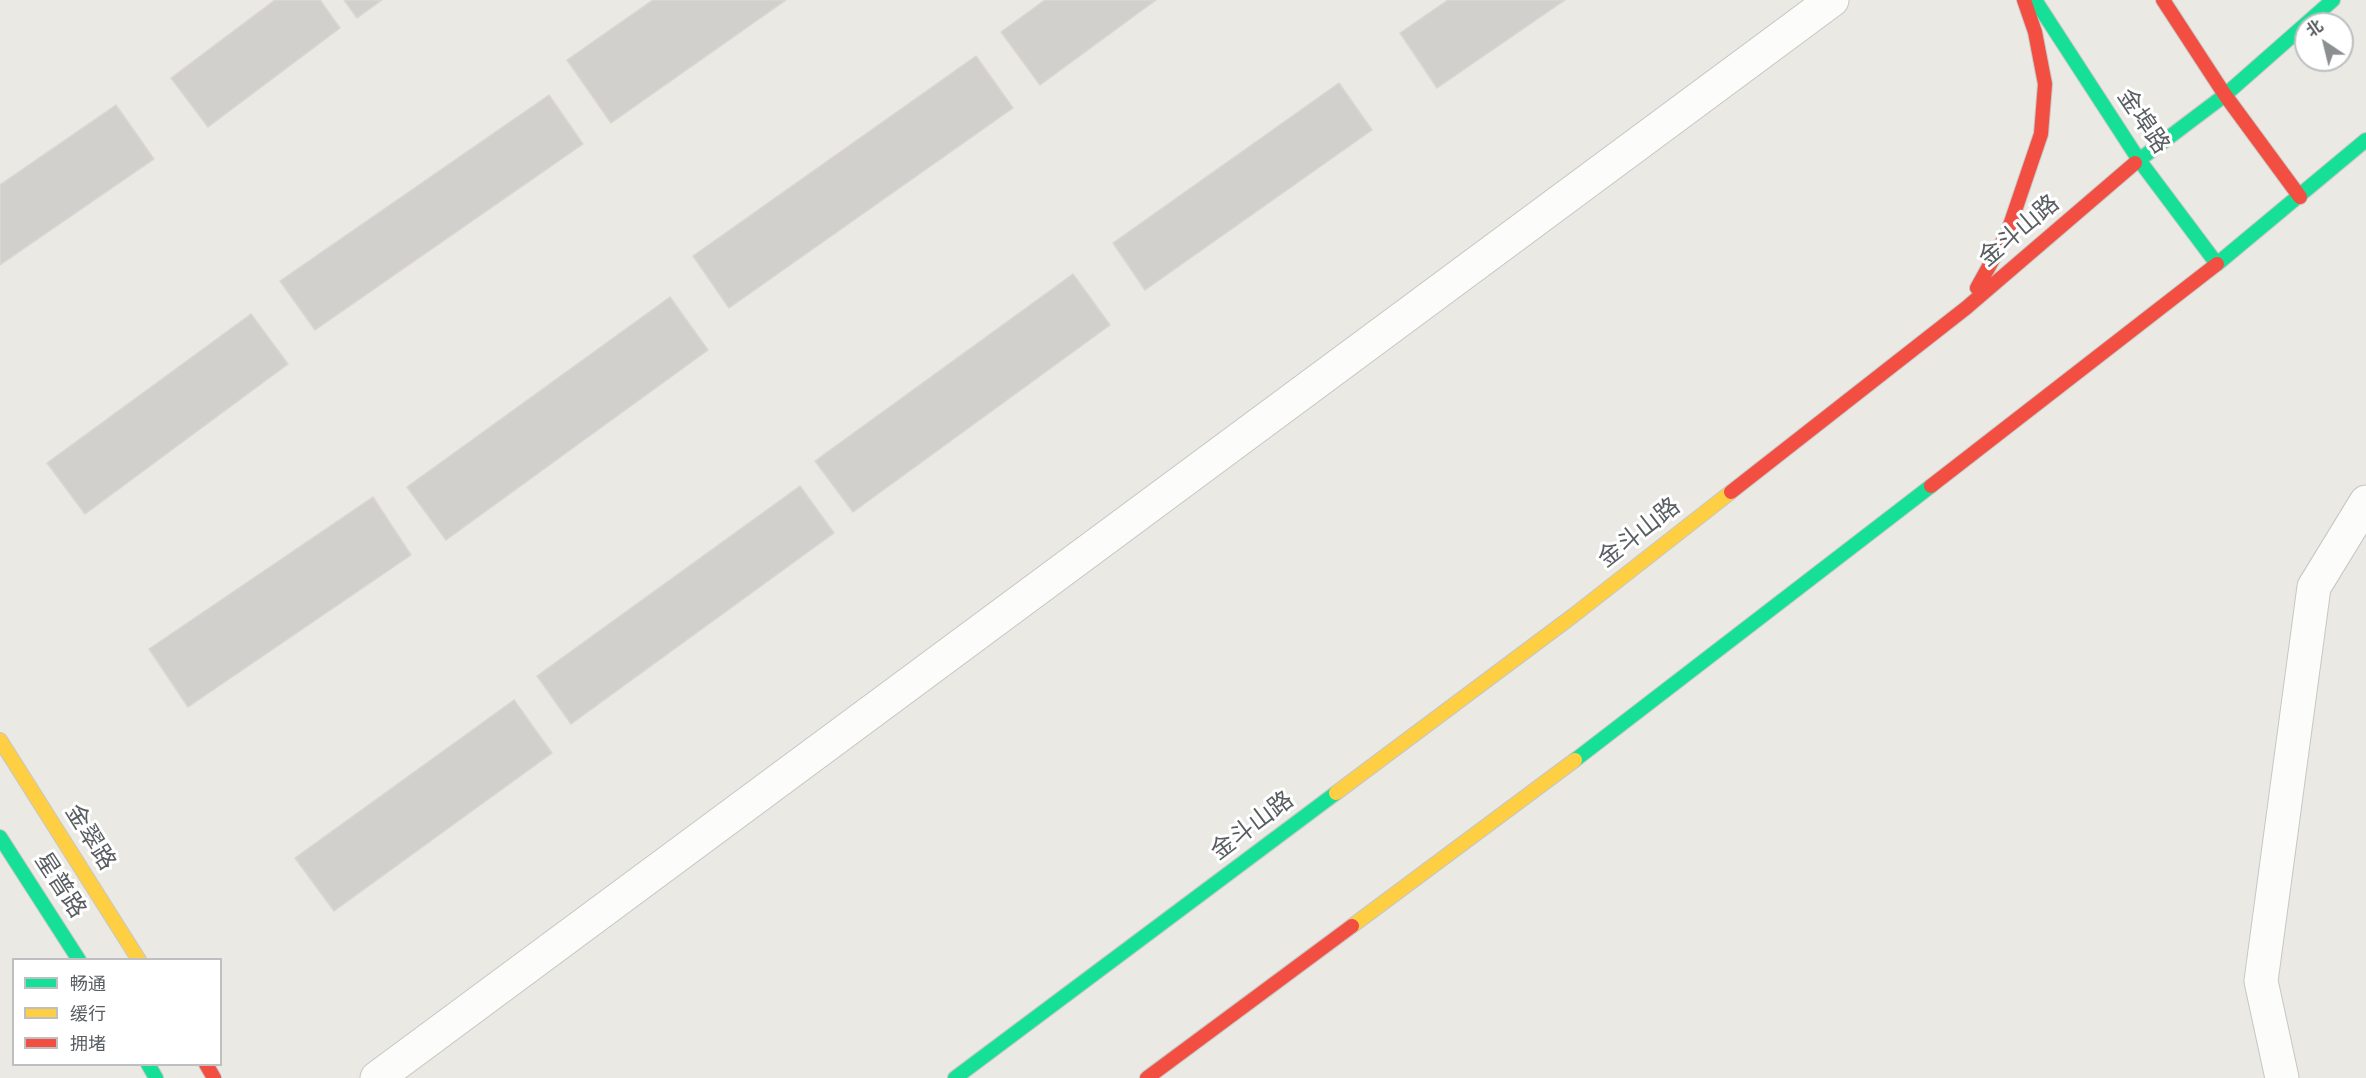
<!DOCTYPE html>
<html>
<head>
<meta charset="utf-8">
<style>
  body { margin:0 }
  #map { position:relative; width:2366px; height:1078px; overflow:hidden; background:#eae9e3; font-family:Jost,"Noto Sans SC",sans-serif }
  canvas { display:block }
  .legend { position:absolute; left:12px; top:958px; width:210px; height:108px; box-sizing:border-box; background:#fff; border:2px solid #bdbfc1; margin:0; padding:8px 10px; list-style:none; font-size:18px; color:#595e63 }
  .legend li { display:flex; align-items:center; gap:12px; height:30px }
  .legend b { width:30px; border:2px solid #bdbfc1 }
  .north { position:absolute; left:2294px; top:12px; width:60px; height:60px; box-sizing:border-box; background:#fff; border:2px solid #bdbfc1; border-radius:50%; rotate:325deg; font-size:16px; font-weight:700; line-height:24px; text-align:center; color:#595e63 }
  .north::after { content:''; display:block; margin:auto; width:21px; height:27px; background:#8c8f90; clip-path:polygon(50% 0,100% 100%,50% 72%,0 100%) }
</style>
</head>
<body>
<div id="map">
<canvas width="2366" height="1078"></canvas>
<ul class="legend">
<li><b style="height:8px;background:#16e098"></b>畅通</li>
<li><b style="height:8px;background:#ffcf43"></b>缓行</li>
<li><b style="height:8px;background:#f24e42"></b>拥堵</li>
</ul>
<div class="north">北</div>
</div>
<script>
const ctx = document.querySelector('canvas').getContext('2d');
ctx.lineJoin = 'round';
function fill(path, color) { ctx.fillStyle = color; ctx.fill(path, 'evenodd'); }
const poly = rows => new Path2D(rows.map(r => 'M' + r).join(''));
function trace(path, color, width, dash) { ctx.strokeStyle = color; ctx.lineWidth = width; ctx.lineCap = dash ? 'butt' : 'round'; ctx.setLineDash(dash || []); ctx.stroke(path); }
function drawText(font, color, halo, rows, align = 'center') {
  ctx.font = font + ' Jost,"Noto Sans SC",sans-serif'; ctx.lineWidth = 6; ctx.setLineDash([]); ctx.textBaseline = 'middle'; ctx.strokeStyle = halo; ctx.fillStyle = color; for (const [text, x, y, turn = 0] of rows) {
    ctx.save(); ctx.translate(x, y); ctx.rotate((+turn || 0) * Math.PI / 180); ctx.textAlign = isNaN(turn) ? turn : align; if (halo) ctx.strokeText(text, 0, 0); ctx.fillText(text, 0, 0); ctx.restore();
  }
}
const building = poly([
  [275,0,320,0,340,28,208,127,171,78,275,0],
  [344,0,382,0,357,18,344,0],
  [653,0,786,0,611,123,567,60,653,0],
  [1045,0,1156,0,1040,85,1001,32,1045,0],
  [1448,0,1565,0,1437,88,1400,33,1448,0],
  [976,56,1013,108,729,308,693,256,976,56],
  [1339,83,1372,130,1145,290,1113,243,1339,83],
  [549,95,583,144,315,330,280,281,549,95],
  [116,105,154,159,0,265,0,185,116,105],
  [1073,274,1110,325,853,512,815,461,1073,274],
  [670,297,708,350,446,540,407,487,670,297],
  [251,314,288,364,85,514,47,463,251,314],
  [800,486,834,533,571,724,537,676,800,486],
  [373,497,411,555,188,707,149,649,373,497],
  [514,700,552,753,334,911,295,858,514,700]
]);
const street = poly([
  [377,1078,1832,0],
  [2282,1078,2261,981,2314,587,2366,502]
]);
const fast = poly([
  [2035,0,2139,160,2217,264,2366,140],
  [2135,163,2225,95,2333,0],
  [1575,760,1931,486],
  [0,837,79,960],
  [148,1064,156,1078],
  [955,1078,1336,793]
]);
const slow = poly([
  [0,740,139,960],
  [1336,793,1574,615,1731,492],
  [1352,926,1575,760]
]);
const jam = poly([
  [2163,0,2225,95,2300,197],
  [1977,288,2007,234,2041,134,2045,84,2035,32,2024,0],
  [1931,486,2217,264],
  [1731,492,1966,308,2135,163],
  [206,1064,214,1078],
  [1147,1078,1352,926]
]);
const streetNames = [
  ["金埠路",2142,122,56],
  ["金斗山路",2020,232,-40],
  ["金斗山路",1640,534,-38],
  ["金斗山路",1253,827,-37],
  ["金翠路",89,838,58],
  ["星普路",59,886,57]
];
fill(building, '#d2d0cd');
trace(building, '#dad7d2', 1.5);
trace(street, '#c6c6c5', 35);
trace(fast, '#c6c7c5', 16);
trace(slow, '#c6c7c5', 16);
trace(jam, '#c6c7c5', 16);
trace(street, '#fcfcfb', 33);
trace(fast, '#16e098', 14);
trace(slow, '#ffcf43', 14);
trace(jam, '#f24e42', 14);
drawText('24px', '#595e63', '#fff', streetNames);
</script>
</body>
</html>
